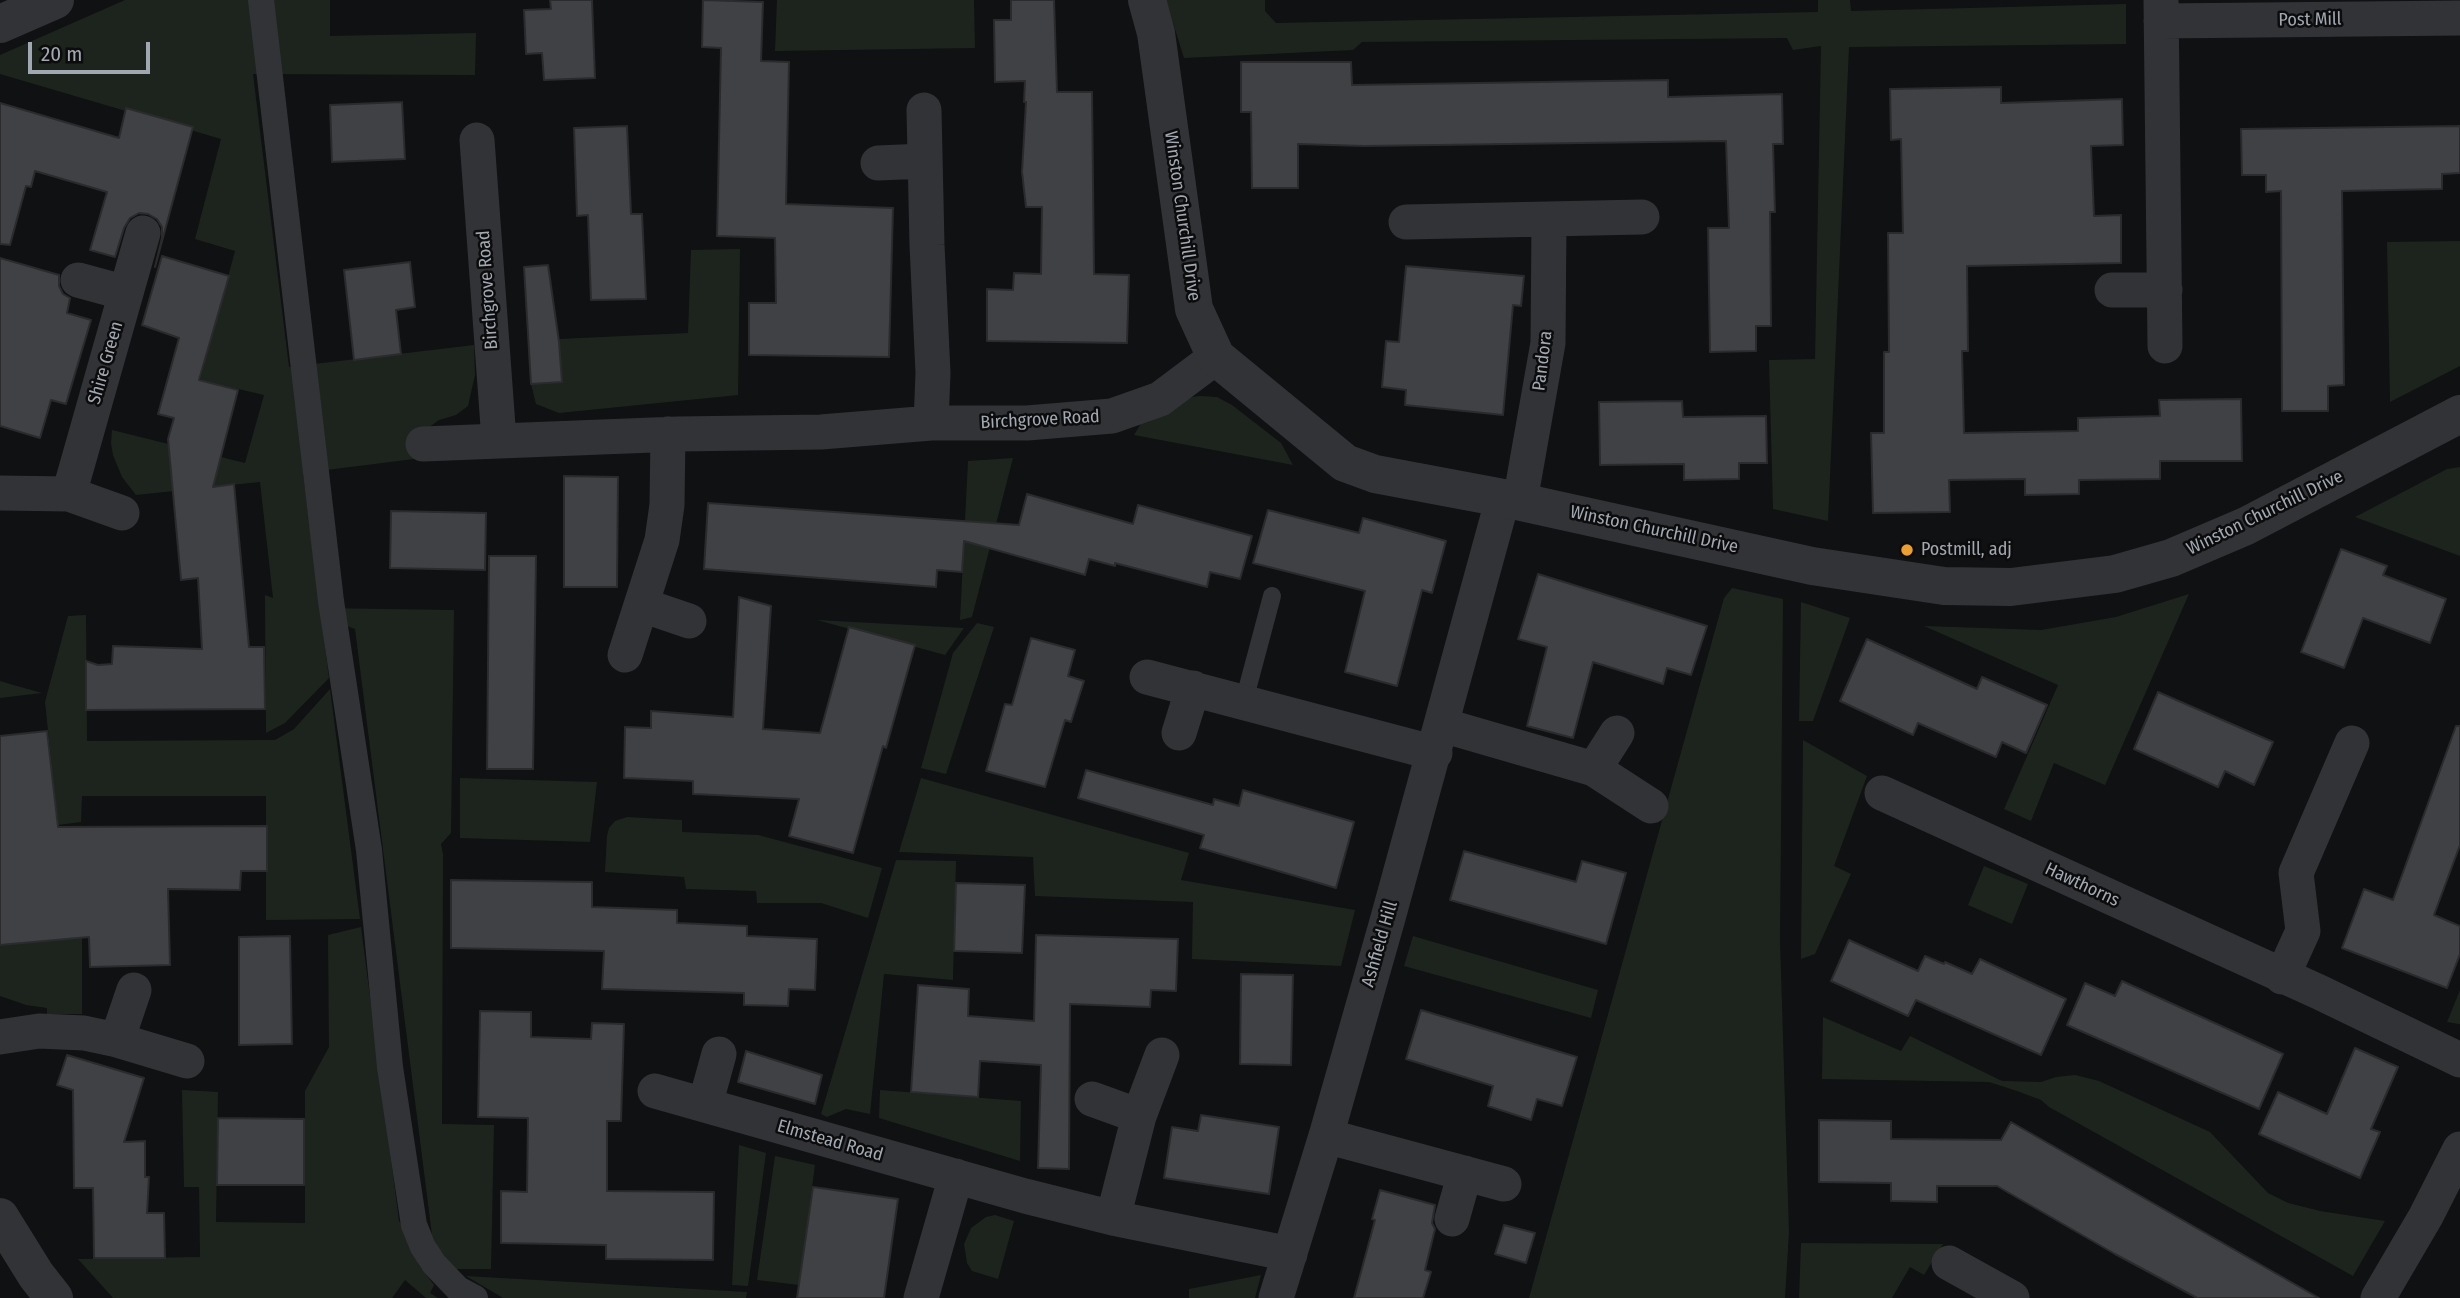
<!DOCTYPE html>
<html>
<head>
<meta charset="utf-8">
<style>
  body { margin:0 }
  #map { position:relative; width:2460px; height:1298px; overflow:hidden; background:#101112; font-family:"Fira Sans Condensed",sans-serif }
  canvas { display:block }
  .scale { position:absolute; left:28px; top:42px; width:122px; height:32px; box-sizing:border-box; border:4px solid #a2a8b2; border-top:0; padding-left:9px; font-size:21px; line-height:24px; white-space:nowrap; color:#a2a8b2; -webkit-text-stroke:5px #0c0c0d; paint-order:stroke }
</style>
</head>
<body>
<div id="map">
<canvas width="2460" height="1298"></canvas>
<div class="scale">20 m</div>
</div>
<script>
const ctx = document.querySelector('canvas').getContext('2d');
ctx.lineJoin = 'round';
function fill(path, color) { ctx.fillStyle = color; ctx.fill(path, 'evenodd'); }
const poly = rows => new Path2D(rows.map(r => 'M' + r).join(''));
function trace(path, color, width, dash) { ctx.strokeStyle = color; ctx.lineWidth = width; ctx.lineCap = dash ? 'butt' : 'round'; ctx.setLineDash(dash || []); ctx.stroke(path); }
function drawText(font, color, halo, rows, align = 'center') {
  ctx.font = font + ' "Fira Sans Condensed",sans-serif'; ctx.lineWidth = 5; ctx.setLineDash([]); ctx.textBaseline = 'middle'; ctx.strokeStyle = halo; ctx.fillStyle = color; for (const [text, x, y, turn = 0] of rows) {
    ctx.save(); ctx.translate(x, y); ctx.rotate((+turn || 0) * Math.PI / 180); ctx.textAlign = isNaN(turn) ? turn : align; if (halo) ctx.strokeText(text, 0, 0); ctx.fillText(text, 0, 0); ctx.restore();
  }
}
const green = poly([
  [125,0,330,0,330,36,476,33,475,75,253,74,289,367,474,345,475,375,468,406,456,415,439,420,428,428,422,458,303,473,320,608,454,610,451,833,441,844,443,854,442,1124,494,1125,491,1269,454,1269,441,1254,432,1235,355,629,321,616,329,678,285,723,266,733,265,595,273,598,260,482,136,495,122,477,113,455,111,443,112,430,245,463,264,395,200,380,235,251,195,239,221,139,0,74,0,55],
  [777,0,974,0,975,48,775,51],
  [1166,0,1265,0,1265,11,1276,23,1818,12,1818,0,1850,0,1851,11,2126,4,2126,44,1849,47,1828,521,1773,509,1769,360,1815,359,1821,46,1793,50,1787,38,1362,42,1353,50,1184,58],
  [2460,241,2460,366,2390,402,2387,242],
  [740,249,738,395,559,413,536,404,531,384,562,382,559,339,688,333,691,250],
  [1199,396,1217,397,1232,405,1281,443,1293,465,1134,435,1145,417,1181,399],
  [1013,458,972,617,960,620,968,461],
  [2460,467,2460,556,2355,517,2447,469],
  [1732,588,1783,599,1780,941,1789,1232,1785,1298,1529,1298,1724,598],
  [2189,594,2105,785,2054,763,2031,821,2004,809,2058,685,1924,626,2041,630,2116,617],
  [1801,602,1850,618,1813,721,1799,721],
  [86,615,87,741,275,740,294,729,330,689,360,919,266,920,266,796,82,796,81,822,58,825,45,702,68,616],
  [817,620,964,628,945,655],
  [977,623,994,627,946,774,921,768,953,653],
  [0,681,17,686,42,693,0,698],
  [1803,740,1867,776,1834,866,1851,874,1815,954,1801,959],
  [460,778,597,782,590,842,460,838],
  [921,778,1189,853,1181,880,1355,910,1341,966,1192,959,1193,902,1035,896,1033,857,899,852],
  [627,817,682,820,682,832,758,835,882,868,868,918,821,903,757,903,756,891,686,889,684,877,605,872,607,836,609,828,615,821],
  [896,860,956,861,953,980,884,974,870,1114,846,1109,827,1117,821,1114],
  [1984,866,2028,884,2012,924,1968,905],
  [361,927,399,1221,406,1229,419,1265,434,1285,430,1293,438,1298,426,1298,405,1280,392,1298,113,1298,78,1259,200,1257,199,1187,184,1187,182,1090,218,1092,216,1222,305,1223,305,1091,329,1047,328,935],
  [1413,936,1598,990,1591,1018,1404,966],
  [82,938,82,1014,47,1014,47,1008,26,1005,0,996,0,945],
  [2460,990,2460,1024,2459,1024,2447,1022],
  [1823,1017,1901,1051,1910,1036,2002,1081,2041,1082,2056,1077,2075,1075,2099,1081,2210,1132,2268,1193,2288,1203,2320,1211,2385,1221,2353,1276,2049,1107,2041,1100,2017,1091,1989,1082,1822,1079],
  [880,1090,1021,1101,1020,1161,879,1118],
  [739,1145,766,1153,748,1286,732,1285],
  [775,1156,815,1165,799,1285,757,1280],
  [995,1215,1014,1221,998,1279,972,1271,967,1263,964,1244,971,1228,986,1217],
  [1801,1243,1943,1244,1924,1275,1910,1267,1892,1298,1799,1298],
  [1261,1275,1255,1298,1189,1298,1189,1289],
  [466,1276,747,1292,746,1298,503,1298]
]);
const building = poly([
  [550,0,592,0,595,78,544,80,542,53,526,54,524,10,551,9,550,0],
  [703,0,763,2,761,61,789,62,786,204,893,208,889,357,749,355,749,303,776,303,775,238,717,236,721,48,702,47,703,0],
  [1011,0,1054,0,1057,92,1092,92,1094,274,1129,275,1127,343,987,341,987,289,1013,290,1014,273,1041,274,1042,207,1026,207,1022,172,1026,102,1024,102,1025,81,995,82,994,20,1011,20,1011,0],
  [1241,62,1351,62,1352,85,1668,80,1668,97,1782,94,1783,144,1773,144,1775,212,1770,212,1771,326,1756,326,1756,351,1710,352,1708,228,1729,228,1726,141,1364,146,1298,144,1298,188,1252,188,1251,112,1241,112,1241,62],
  [2001,87,2001,103,2122,99,2123,145,2091,146,2094,216,2121,215,2121,263,1967,266,1968,351,1962,351,1964,433,2078,431,2078,418,2160,416,2159,400,2241,399,2242,461,2160,461,2160,479,2079,480,2079,494,2025,495,2025,479,1949,480,1950,512,1873,513,1871,433,1884,433,1884,352,1889,352,1888,233,1903,233,1901,139,1891,140,1890,89,2001,87],
  [402,102,405,159,332,162,330,105,402,102],
  [0,103,119,138,126,108,193,127,155,267,162,238,162,227,157,219,148,214,139,213,130,218,124,228,115,257,90,250,107,192,35,171,31,187,26,186,10,245,0,244,0,103],
  [627,126,631,214,642,214,646,299,591,300,588,215,577,216,574,128,627,126],
  [2460,126,2460,173,2442,174,2442,189,2342,191,2344,385,2328,386,2328,411,2282,411,2281,191,2266,192,2266,175,2242,175,2241,129,2460,126],
  [162,256,229,276,199,380,238,390,213,487,234,484,249,647,264,647,265,709,86,710,86,661,98,665,112,664,113,646,202,649,198,578,181,580,168,439,174,418,158,414,179,338,142,325,162,256],
  [0,258,59,275,59,286,63,294,70,298,67,313,91,320,66,404,51,400,40,438,0,426,0,258],
  [410,262,415,307,396,310,401,354,354,360,344,270,410,262],
  [548,265,559,342,562,382,531,384,524,267,548,265],
  [1406,266,1524,276,1521,306,1513,305,1503,415,1405,405,1406,390,1382,387,1386,341,1399,342,1406,266],
  [1682,401,1683,417,1766,416,1767,463,1739,463,1739,479,1684,480,1684,464,1600,465,1599,402,1682,401],
  [564,476,618,477,617,587,564,587,564,476],
  [1027,494,1133,524,1138,505,1252,536,1240,579,1210,572,1207,587,1115,563,1115,566,1089,559,1085,575,964,541,962,572,937,570,936,587,704,569,708,503,1019,525,1027,494],
  [1268,510,1359,533,1363,518,1446,541,1432,593,1422,590,1397,686,1345,672,1365,591,1253,563,1268,510],
  [391,511,486,513,485,570,390,568,391,511],
  [2341,549,2387,566,2383,575,2446,599,2430,643,2363,618,2344,668,2301,652,2341,549],
  [489,556,536,556,533,769,487,769,489,556],
  [1538,574,1707,626,1691,675,1667,668,1663,684,1593,662,1573,738,1527,726,1547,647,1518,639,1538,574],
  [739,597,771,606,763,729,820,733,849,627,915,645,886,748,883,746,853,853,789,836,799,799,693,794,693,781,624,778,625,727,651,728,651,711,733,717,739,597],
  [1031,638,1075,650,1068,676,1084,681,1071,722,1065,720,1045,787,986,771,1005,704,1012,705,1031,638],
  [1867,639,1977,689,1982,677,2047,705,2026,753,2002,742,1996,757,1918,723,1913,735,1840,701,1867,639],
  [2158,692,2273,742,2254,785,2225,771,2218,787,2134,749,2158,692],
  [2456,726,2460,726,2460,845,2434,915,2460,926,2460,954,2447,988,2342,948,2364,889,2393,900,2456,726],
  [47,731,58,827,267,826,267,871,241,871,240,890,168,889,170,965,90,967,89,937,0,945,0,736,47,731],
  [1086,770,1213,805,1214,799,1239,806,1243,790,1354,822,1336,888,1200,848,1204,835,1078,798,1086,770],
  [1464,851,1576,882,1582,861,1626,873,1606,944,1450,900,1464,851],
  [451,880,592,882,592,907,677,910,677,923,747,926,747,936,817,939,815,990,789,989,788,1006,744,1005,744,993,602,989,604,951,451,948,451,880],
  [956,883,1025,885,1022,953,954,951,956,883],
  [1036,935,1178,939,1176,991,1151,990,1150,1007,1070,1004,1069,1169,1038,1168,1041,1065,980,1061,978,1097,911,1092,918,985,969,989,968,1016,1034,1021,1036,935],
  [290,936,292,1044,239,1045,239,937,290,936],
  [1849,940,1918,971,1925,956,1944,964,1945,962,1972,974,1980,959,2066,999,2041,1055,1916,1000,1908,1016,1831,981,1849,940],
  [1241,974,1293,975,1291,1065,1240,1064,1241,974],
  [2122,981,2283,1054,2259,1109,2067,1025,2085,983,2115,996,2122,981],
  [1421,1010,1577,1057,1562,1106,1537,1099,1531,1120,1488,1106,1493,1086,1406,1059,1421,1010],
  [480,1011,531,1012,531,1037,591,1039,592,1023,624,1024,621,1121,607,1121,607,1191,714,1192,713,1260,606,1259,606,1245,501,1243,501,1191,527,1192,528,1118,478,1117,480,1011],
  [2355,1048,2398,1067,2371,1129,2380,1132,2360,1178,2259,1134,2278,1092,2327,1114,2355,1048],
  [746,1051,822,1075,815,1104,738,1082,746,1051],
  [67,1055,144,1078,124,1142,145,1141,145,1177,149,1177,147,1213,164,1213,165,1258,94,1258,93,1188,74,1188,73,1090,57,1085,67,1055],
  [1201,1115,1279,1127,1269,1194,1164,1178,1172,1127,1198,1131,1201,1115],
  [218,1118,304,1119,304,1185,217,1185,218,1118],
  [1819,1120,1891,1121,1891,1139,2001,1140,2011,1122,2319,1298,2197,1298,2115,1254,1997,1186,1937,1186,1937,1202,1891,1201,1891,1183,1819,1182,1819,1120],
  [813,1187,898,1199,884,1298,797,1298,813,1187],
  [1380,1190,1435,1205,1432,1223,1435,1229,1425,1270,1431,1272,1423,1298,1354,1298,1375,1220,1372,1219,1380,1190],
  [1504,1225,1535,1233,1526,1263,1495,1254,1504,1225]
]);
const service = poly([
  [1244,701,1272,596]
]);
const pedestrian = poly([
  [261,0,331,601,369,850,390,1067,414,1225,423,1247,434,1264,458,1289,475,1298]
]);
const minor = poly([
  [2161,0,2165,346],
  [2161,21,2460,18],
  [924,110,927,245,933,373,931,423],
  [477,140,499,440],
  [878,163,925,161],
  [1406,222,1642,217],
  [78,280,126,293],
  [2112,290,2165,290],
  [423,444,678,434,821,432,931,423,1027,423,1112,416,1160,399,1216,357],
  [0,493,69,494,122,513],
  [69,494,143,233],
  [1520,501,1548,343,1549,220],
  [642,605,689,621],
  [625,655,662,540,667,505,668,434],
  [1147,677,1435,753],
  [1442,725,1594,769,1651,806],
  [1179,733,1193,688],
  [1594,769,1617,733],
  [1882,793,2319,992,2460,1060],
  [2282,977,2303,931,2296,873,2352,743],
  [0,1037,39,1031,84,1033,117,1040,187,1061],
  [117,1040,134,990],
  [655,1091,1025,1196,1113,1218,1290,1254],
  [1092,1099,1139,1116],
  [705,1105,719,1054],
  [1326,1136,1504,1184],
  [1113,1218,1139,1116,1162,1055],
  [1452,1219,1465,1173],
  [1949,1263,2012,1298],
  [921,1298,956,1176],
  [1276,1298,1326,1136,1388,918,1503,498],
  [2378,1298,2426,1216,2460,1149]
]);
const tertiary = poly([
  [1147,0,1156,33,1194,309,1216,357,1345,463,1375,474,1503,498,1812,566,1944,586,2011,587,2115,574,2171,558,2246,526,2460,414],
  [0,24,55,0],
  [0,1217,36,1275,54,1298]
]);
const markers = [
  [1907,550,7,"#ea9f30"]
];
const streetNames = [
  ["Post Mill",2310,20,-1],
  ["Winston Churchill Drive",1182,216,82],
  ["Birchgrove Road",488,290,-94],
  ["Pandora",1543,361,-83],
  ["Shire Green",106,363,-74],
  ["Birchgrove Road",1040,420,-3],
  ["Winston Churchill Drive",2265,513,-26],
  ["Winston Churchill Drive",1654,530,12],
  ["Hawthorns",2082,885,25],
  ["Ashfield Hill",1380,944,-74],
  ["Elmstead Road",830,1141,16]
];
const poiNames = [
  ["Postmill, adj",1921,550]
];
fill(green, '#1d241d');
fill(building, '#3f4145');
trace(building, '#2b2b2e', 2);
trace(service, '#323337', 18);
trace(pedestrian, '#323337', 26);
trace(minor, '#323337', 35);
trace(tertiary, '#323337', 38);
for (const [x, y, r, color] of markers) { const dot = new Path2D(); dot.arc(x, y, r, 0, 2 * Math.PI); ctx.fillStyle = color; ctx.fill(dot); trace(dot, '#0c0c0d', 2.5); }
drawText('18px', '#a2a8b2', '#0c0c0d', streetNames);
drawText('18px', '#a2a8b2', '#0c0c0d', poiNames, 'left');
</script>
</body>
</html>
